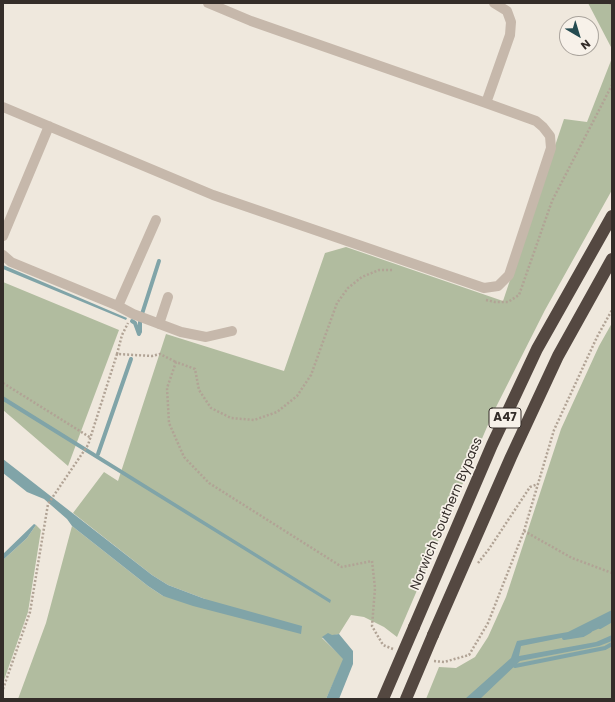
<!DOCTYPE html>
<html>
<head>
<meta charset="utf-8">
<style>
  body { margin:0 }
  #map { position:relative; width:615px; height:702px; overflow:hidden; background:#efe8dd; font-family:Poppins,sans-serif }
  canvas { display:block }
  .frame { position:absolute; inset:0; border:4px solid #342d29; pointer-events:none }
  .north { position:absolute; left:559px; top:16px; width:40px; height:40px; box-sizing:border-box; background:#f7f1e9; border:1px solid #a9a39c; border-radius:50%; rotate:142deg; font-size:11px; font-weight:700; line-height:16px; text-align:center; color:#342d29 }
  .north::after { content:''; display:block; margin:auto; width:14px; height:18px; background:#244b50; clip-path:polygon(50% 0,100% 100%,50% 72%,0 100%) }
</style>
</head>
<body>
<div id="map">
<canvas width="615" height="702"></canvas>
<div class="frame"></div>
<div class="north">N</div>
</div>
<script>
const ctx = document.querySelector('canvas').getContext('2d');
ctx.lineJoin = 'round';
function fill(path, color) { ctx.fillStyle = color; ctx.fill(path, 'evenodd'); }
const poly = rows => new Path2D(rows.map(r => 'M' + r).join(''));
function trace(path, color, width, dash) { ctx.strokeStyle = color; ctx.lineWidth = width; ctx.lineCap = dash ? 'butt' : 'round'; ctx.setLineDash(dash || []); ctx.stroke(path); }
function drawText(font, color, halo, rows, align = 'center') {
  ctx.font = font + ' Poppins,sans-serif'; ctx.lineWidth = 3.5; ctx.setLineDash([]); ctx.textBaseline = 'middle'; ctx.strokeStyle = halo; ctx.fillStyle = color; for (const [text, x, y, turn = 0] of rows) {
    ctx.save(); ctx.translate(x, y); ctx.rotate((+turn || 0) * Math.PI / 180); ctx.textAlign = isNaN(turn) ? turn : align; if (halo) ctx.strokeText(text, 0, 0); ctx.fillText(text, 0, 0); ctx.restore();
  }
}
const green = poly([
  [588,3,612,3,612,49],
  [612,58,612,190,545,310,493,413,397,637,384,627,364,617,351,615,339,634,322,638,344,659,326,699,18,699,46,623,72,526,148,586,163,596,205,599,168,585,152,575,73,513,104,472,118,481,166,334,284,371,325,253,346,247,503,301,564,119,587,122],
  [3,282,119,330,68,466,3,410],
  [612,323,612,699,426,699,439,667,456,668,475,657,488,637,506,597,561,429,599,346],
  [36,525,41,530,28,612,3,683,3,560,27,538]
]);
const water = poly([
  [3,265,127,318,126,320,3,269],
  [3,396,331,600,330,603,3,401],
  [3,459,152,575,168,585,205,599,302,626,301,634,193,606,163,596,148,586,72,526,67,519,44,499,27,492,3,473],
  [34,524,36,525,27,538,3,560,3,554],
  [612,610,612,619,600,628,591,632,521,646,519,656,596,642,612,635,612,641,599,646,520,661,480,699,465,699,511,658,517,641,568,632],
  [328,633,332,635,339,634,353,651,353,664,339,699,326,699,343,659,322,637]
]);
const stream = poly([
  [142,314,159,261],
  [132,321,135,323,139,334],
  [140,332,140,322],
  [98,454,131,359],
  [600,627,612,620],
  [564,638,583,635,590,631],
  [515,666,605,648,612,644]
]);
const path = poly([
  [610,3,612,6],
  [486,300,495,302,508,302,519,295,552,201,612,85],
  [117,354,122,335,128,323],
  [3,383,91,438],
  [524,531,572,558,612,573],
  [478,563,489,549,530,487,538,484],
  [393,649,383,645,372,626,375,588,372,561,342,567,209,483,184,457,169,423,167,388,176,362,195,369,199,390,211,408,231,418,254,420,277,412,297,396,311,375,337,303,348,288,362,277,379,270,394,270],
  [434,661,444,662,469,655,488,623,524,531,554,430,597,337,612,310],
  [3,689,30,612,48,504,88,445,117,354,152,356,160,354,176,362]
]);
const minor = poly([
  [208,3,251,21,486,103],
  [3,107,213,195,484,288,498,286,509,275,551,148,550,136,543,127,536,121,486,103,510,35,511,22,507,11,494,3],
  [3,236,49,126],
  [3,255,11,262,118,306,133,314,181,332,206,337,232,331],
  [118,306,156,220],
  [159,324,168,297]
]);
const highway = poly([
  [414,627,492,445,537,349,612,216],
  [433,635,511,457,558,356,612,259]
]);
const highwayBridge = poly([
  [383,699,414,627],
  [406,699,433,635]
]);
const shields = [
  [505,418,32]
];
const shieldNames = [
  ["A47",505,418]
];
const streetNames = [
  ["Norwich Southern Bypass",447,514,-67]
];
fill(green, '#b1bc9f');
fill(water, '#80a4a8');
trace(stream, '#80a4a8', 4);
trace(path, '#b1a395', 2.5, [2, 2]);
trace(minor, '#c6b8ab', 10);
trace(highway, '#544841', 12);
trace(highwayBridge, '#544841', 12);
for (const [x, y, w] of shields) { const box = new Path2D(); box.roundRect(x - w / 2, y - 10, w, 20, 3); ctx.fillStyle = '#f7f1e9'; ctx.fill(box); trace(box, '#342d29', 1); }
drawText('bold 12px', '#342d29', null, shieldNames);
drawText('13px', '#342d29', '#f7f1e9', streetNames);
</script>
</body>
</html>
